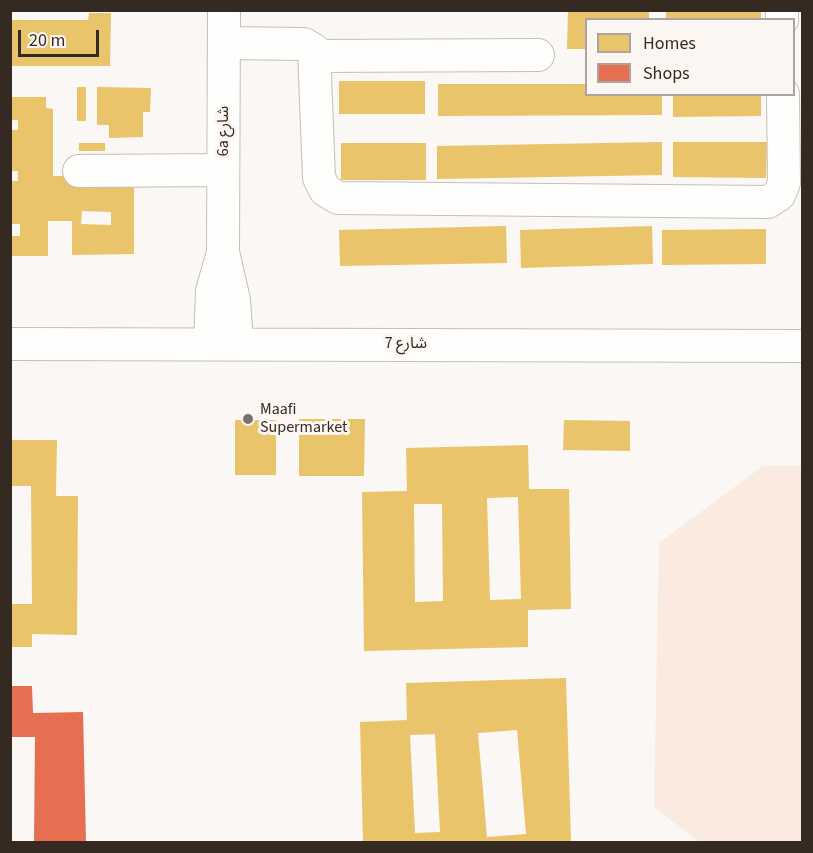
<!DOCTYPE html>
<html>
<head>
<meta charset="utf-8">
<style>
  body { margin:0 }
  #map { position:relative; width:813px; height:853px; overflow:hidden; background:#faf7f4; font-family:"Source Sans 3",sans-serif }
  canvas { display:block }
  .frame { position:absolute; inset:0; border:12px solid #352a22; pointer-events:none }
  .legend { position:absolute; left:585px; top:18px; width:210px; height:78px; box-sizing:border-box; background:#fcf6f2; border:2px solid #aca49f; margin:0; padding:8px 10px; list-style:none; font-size:18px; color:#352a22 }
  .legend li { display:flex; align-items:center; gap:12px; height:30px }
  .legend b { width:30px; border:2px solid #aca49f }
  .scale { position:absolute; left:18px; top:30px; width:81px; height:27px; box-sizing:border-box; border:3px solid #352a22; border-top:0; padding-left:8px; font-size:18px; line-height:21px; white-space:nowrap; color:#352a22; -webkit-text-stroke:4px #fcf6f2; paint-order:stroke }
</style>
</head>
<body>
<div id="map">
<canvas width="813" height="853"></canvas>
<div class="frame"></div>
<ul class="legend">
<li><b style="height:16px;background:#e9c46a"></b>Homes</li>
<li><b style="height:16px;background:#e76f51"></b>Shops</li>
</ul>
<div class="scale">20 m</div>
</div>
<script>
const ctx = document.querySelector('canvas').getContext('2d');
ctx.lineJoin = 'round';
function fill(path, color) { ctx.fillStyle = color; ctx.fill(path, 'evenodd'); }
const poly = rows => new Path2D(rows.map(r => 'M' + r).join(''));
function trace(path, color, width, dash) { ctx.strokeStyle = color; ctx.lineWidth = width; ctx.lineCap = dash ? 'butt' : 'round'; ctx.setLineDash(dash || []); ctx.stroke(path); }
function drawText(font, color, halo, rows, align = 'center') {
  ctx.font = font + ' "Source Sans 3","Noto Sans Arabic",sans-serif'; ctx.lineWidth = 6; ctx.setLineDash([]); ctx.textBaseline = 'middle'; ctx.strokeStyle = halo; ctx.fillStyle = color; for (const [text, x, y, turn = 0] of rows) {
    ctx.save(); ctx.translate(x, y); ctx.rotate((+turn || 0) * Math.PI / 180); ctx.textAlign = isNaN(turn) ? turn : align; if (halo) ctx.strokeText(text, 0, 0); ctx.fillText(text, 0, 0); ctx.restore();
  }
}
const green = poly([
  [763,466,802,466,802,842,699,842,654,807,659,543]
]);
const homes = poly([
  [568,10,649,10,649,20,586,20,586,49,567,49],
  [666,10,761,10,761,20,666,20],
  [89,13,111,13,110,66,10,66,10,20,88,20],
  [339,81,425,81,425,114,339,114],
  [438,84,586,84,586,94,662,94,662,115,438,116],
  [77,87,86,87,86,121,77,121],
  [97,87,151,88,150,112,143,112,143,137,109,138,109,125,97,125],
  [673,94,761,94,761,116,673,117],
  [10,97,46,97,46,108,53,109,53,176,134,176,134,254,72,255,72,221,48,221,48,256,10,256,10,236,20,236,20,224,10,224,10,181,18,181,18,171,10,171,10,130,18,130,18,120,10,120],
  [82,211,111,212,111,225,81,224],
  [662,142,662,175,437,179,437,146],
  [673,142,767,142,766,178,673,177],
  [79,143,105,143,105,151,79,151],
  [341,143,426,143,426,180,341,180],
  [506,226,507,263,340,266,339,230],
  [652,226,653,264,521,268,520,230],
  [766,229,766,264,662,265,662,230],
  [299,419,365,419,364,476,299,476],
  [235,420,276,420,276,475,235,475],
  [564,420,630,421,630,451,563,450],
  [10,440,57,440,56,496,78,496,77,635,32,634,32,647,10,647,10,604,32,604,31,486,10,486],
  [528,445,529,489,569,489,571,609,528,610,528,647,364,651,362,492,407,491,406,448],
  [518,497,521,599,490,600,487,498],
  [414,504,442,504,443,601,415,602],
  [566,678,571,842,363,842,360,722,407,720,406,683],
  [517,730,526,834,487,837,478,733],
  [435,734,440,832,415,833,410,735]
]);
const shops = poly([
  [10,686,32,686,33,713,83,712,86,842,34,842,35,737,10,737]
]);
const minor = poly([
  [224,10,223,252,234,300,237,343],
  [782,10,782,20],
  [224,43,304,44,314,50,319,178,325,190,338,198,768,202,779,195,784,183,783,94],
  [315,56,538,55],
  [79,171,223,170],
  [10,344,802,346],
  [210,344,212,291,222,256]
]);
const markers = [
  [248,419,6,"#7a726c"]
];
const streetNames = [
  ["6a شارع",224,131,-90],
  ["شارع 7",406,344]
];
const poiNames = [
  ["Maafi",260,410],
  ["Supermarket",260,428]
];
fill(green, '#fbeadf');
fill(homes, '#e9c46a');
fill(shops, '#e76f51');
trace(minor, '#c5beb9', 34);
trace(minor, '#fefefd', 32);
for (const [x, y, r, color] of markers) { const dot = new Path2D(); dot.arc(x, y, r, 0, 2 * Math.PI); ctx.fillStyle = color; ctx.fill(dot); trace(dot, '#fcf6f2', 2); }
drawText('16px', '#352a22', '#fcf6f2', streetNames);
drawText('16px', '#352a22', '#fcf6f2', poiNames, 'left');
</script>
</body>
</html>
